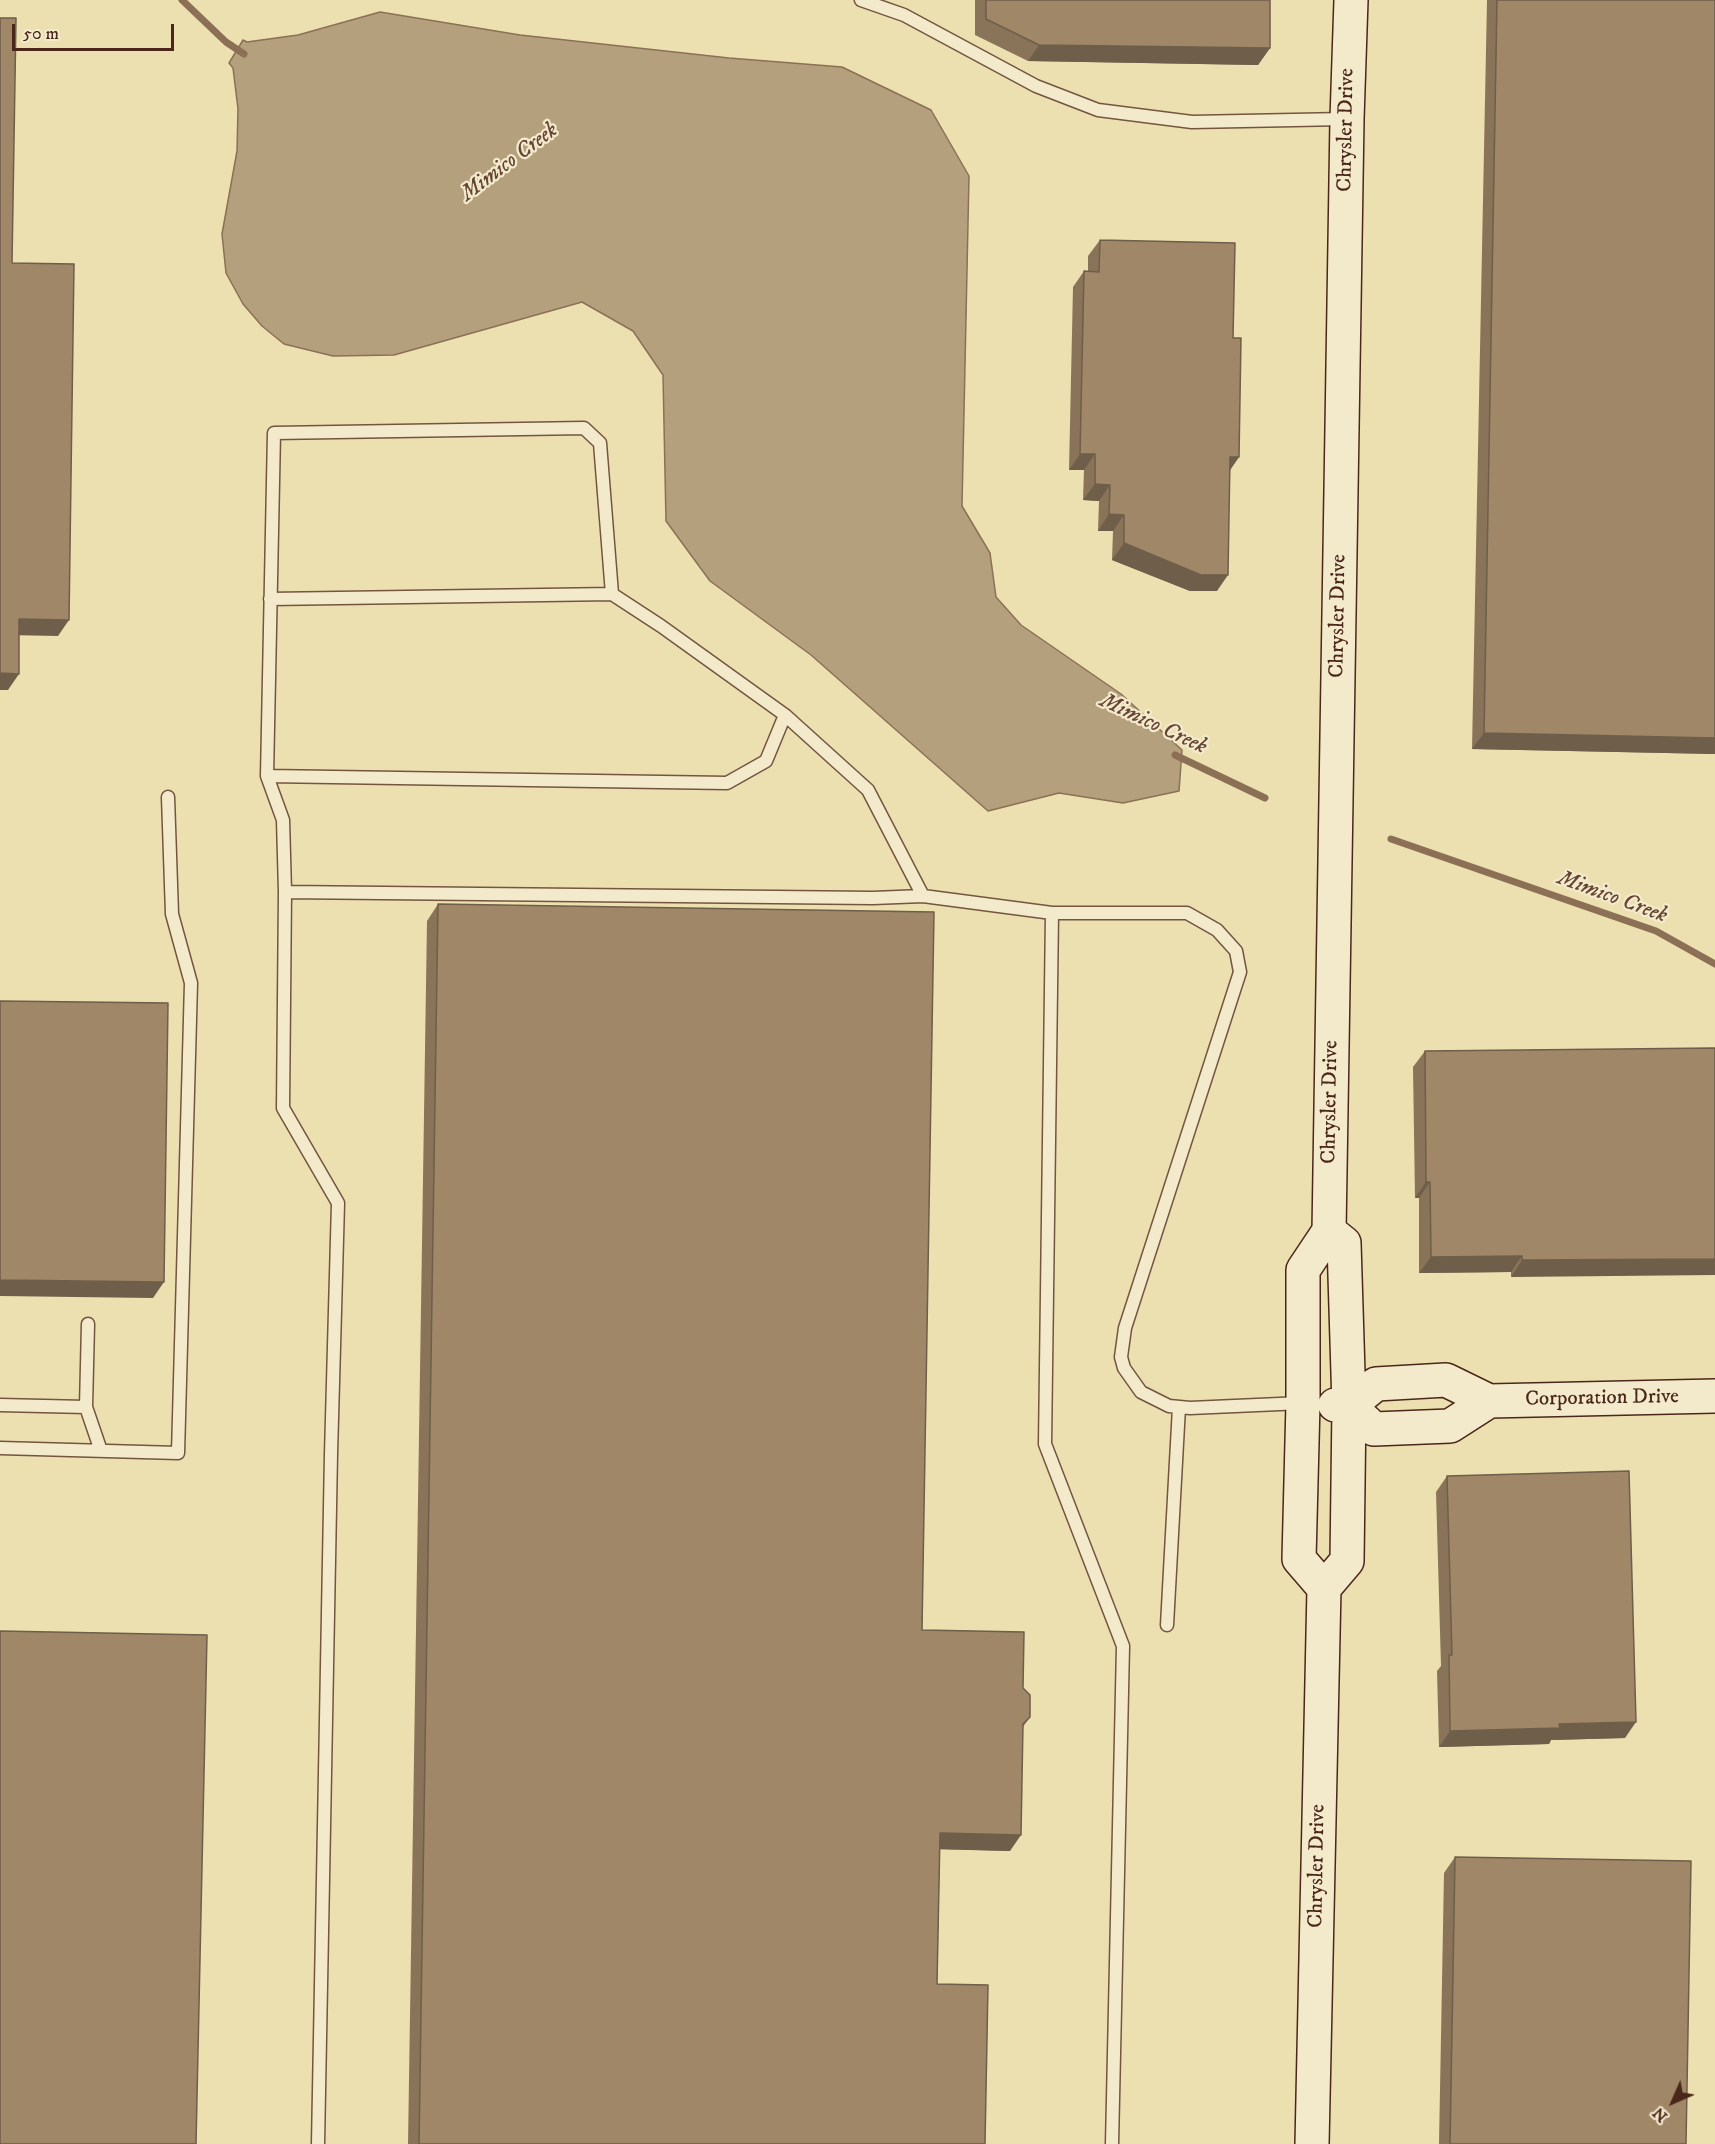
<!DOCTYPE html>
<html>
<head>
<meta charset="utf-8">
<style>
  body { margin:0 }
  #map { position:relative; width:1715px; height:2144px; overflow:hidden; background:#ecdfb0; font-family:"IM FELL DW Pica",serif }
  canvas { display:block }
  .north { position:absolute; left:1643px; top:2072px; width:60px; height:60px; -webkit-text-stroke:4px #f3eacc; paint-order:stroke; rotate:225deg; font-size:16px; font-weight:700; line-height:24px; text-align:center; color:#4b271b }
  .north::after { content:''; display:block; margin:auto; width:21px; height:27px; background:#4b271b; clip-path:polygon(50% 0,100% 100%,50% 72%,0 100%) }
  .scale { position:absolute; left:12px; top:24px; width:162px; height:27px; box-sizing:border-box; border:3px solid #4b271b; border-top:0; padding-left:8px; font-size:18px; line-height:21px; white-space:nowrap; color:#4b271b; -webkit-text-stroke:4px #f3eacc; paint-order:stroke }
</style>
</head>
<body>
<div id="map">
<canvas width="1715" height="2144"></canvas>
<div class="north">N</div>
<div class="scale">50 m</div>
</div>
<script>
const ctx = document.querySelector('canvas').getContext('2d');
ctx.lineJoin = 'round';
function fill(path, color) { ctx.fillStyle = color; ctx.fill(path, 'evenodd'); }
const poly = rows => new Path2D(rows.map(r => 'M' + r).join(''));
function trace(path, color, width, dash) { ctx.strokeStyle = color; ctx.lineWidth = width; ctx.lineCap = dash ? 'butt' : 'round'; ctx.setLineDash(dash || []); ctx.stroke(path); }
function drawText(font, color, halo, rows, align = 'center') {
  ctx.font = font + ' "IM FELL DW Pica",serif'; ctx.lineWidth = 4.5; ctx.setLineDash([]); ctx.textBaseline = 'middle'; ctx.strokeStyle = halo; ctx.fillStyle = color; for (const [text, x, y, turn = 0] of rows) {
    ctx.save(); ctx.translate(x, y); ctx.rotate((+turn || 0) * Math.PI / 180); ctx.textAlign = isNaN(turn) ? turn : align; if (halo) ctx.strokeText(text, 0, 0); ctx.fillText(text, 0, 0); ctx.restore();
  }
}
const water = poly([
  [380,12,520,35,729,58,842,67,931,110,969,176,962,506,990,553,996,597,1021,625,1121,694,1182,750,1179,791,1123,803,1059,793,988,811,811,655,710,581,666,521,663,375,633,331,582,302,394,355,333,356,284,344,262,326,243,304,226,273,222,234,237,151,238,109,233,68,229,63,243,40,247,42,298,35,380,12]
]);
const stream = poly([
  [182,0,226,42,244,54],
  [1175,755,1265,798],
  [1391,839,1656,931,1715,964]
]);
const lane = poly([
  [861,0,904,15,1036,86,1098,110,1192,122,1344,119],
  [270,599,612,594],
  [267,776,727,783,766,761,785,715],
  [285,892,873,898,923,896,1052,913,1187,913,1217,930,1236,951,1240,972,1125,1328,1121,1357,1124,1368,1141,1392,1169,1406,1190,1408,1302,1403],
  [1052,913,1045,1444,1123,1646,1112,2144],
  [0,1405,86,1407,101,1451],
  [86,1407,88,1324],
  [0,1448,178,1453,191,983,172,914,168,797],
  [1167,1625,1179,1407],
  [318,2144,331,1454,338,1203,283,1108,285,892,283,820,267,776,274,433,584,428,600,443,612,594,661,626,785,715,868,790,923,896]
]);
const secondary = poly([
  [1335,1405,1349,1406,1374,1429,1450,1426,1489,1401],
  [1349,1406,1376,1384,1446,1380,1489,1401,1715,1396],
  [1324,1588,1299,1559,1303,1403,1303,1270,1329,1231,1347,119,1351,0],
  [1312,2144,1324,1588,1347,1561,1349,1406,1344,1243,1329,1231]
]);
const wall = poly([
  [975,0,1270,0,1270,48,1258,65,1028,61,975,35],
  [1487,0,1715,0,1715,754,1472,749],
  [1100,240,1233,338,1239,457,1230,470,1217,591,1190,591,1112,560,1113,531,1098,531,1099,501,1083,500,1084,470,1069,470,1073,287,1084,271,1088,271,1088,256],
  [438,904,922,1630,1023,1688,1030,1717,1023,1727,1010,1851,940,1849,937,1984,985,2144,408,2144,427,921],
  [1715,1048,1511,1277,1511,1272,1419,1273,1419,1198,1415,1198,1413,1067,1425,1051],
  [1447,1476,1625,1738,1551,1740,1549,1744,1439,1747,1437,1671,1441,1666,1436,1492],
  [1455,1857,1686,2144,1439,2144,1444,1873]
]);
const shadedWall = poly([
  [1039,45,1270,48,1258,65,1028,61],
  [1080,454,1095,454,1084,470,1069,470],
  [1230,457,1239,457,1228,473],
  [1095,484,1110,485,1099,501,1083,500],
  [1109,514,1124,515,1113,531,1098,531],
  [1124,543,1228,575,1217,591,1190,591,1112,560],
  [19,619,69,620,58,636,8,635],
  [0,673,19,674,8,690,0,690],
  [1484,733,1715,738,1715,754,1472,749],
  [1426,1182,1430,1182,1419,1198,1415,1198],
  [1522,1256,1511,1272,1419,1273,1431,1257],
  [1715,1259,1715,1275,1511,1277,1522,1260],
  [0,1280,164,1282,153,1298,0,1296],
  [1636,1722,1625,1738,1551,1740,1549,1744,1439,1747,1450,1731,1559,1724],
  [940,1833,1021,1835,1010,1851,929,1849]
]);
const building = poly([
  [986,0,1270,0,1270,48,1039,45,986,19,986,0],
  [1497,0,1715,0,1715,738,1484,733,1497,0],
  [0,18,16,18,12,263,74,264,69,620,19,619,19,674,0,673,0,18],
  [1100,240,1235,243,1233,338,1241,338,1239,457,1230,457,1228,575,1201,575,1124,543,1124,515,1109,514,1110,485,1095,484,1095,454,1080,454,1084,271,1099,272,1100,240],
  [438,904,934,912,922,1630,1024,1632,1023,1688,1030,1695,1030,1717,1023,1724,1021,1835,940,1833,937,1984,988,1985,985,2144,419,2144,438,904],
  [0,1001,168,1003,164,1282,0,1280,0,1001],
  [1715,1048,1715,1259,1522,1260,1522,1256,1431,1257,1430,1182,1426,1182,1425,1051,1715,1048],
  [1629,1471,1636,1722,1559,1724,1560,1728,1450,1731,1449,1655,1452,1655,1447,1476,1629,1471],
  [0,1631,207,1635,196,2144,0,2144,0,1631],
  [1455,1857,1691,1861,1686,2144,1450,2144,1455,1857]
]);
const streetNames = [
  ["Chrysler Drive",1347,130,-89],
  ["Chrysler Drive",1339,616,-89],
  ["Chrysler Drive",1331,1102,-89],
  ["Corporation Drive",1602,1399,-1],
  ["Chrysler Drive",1318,1866,-89]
];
const waterNames = [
  ["Mimico Creek",510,163,-37],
  ["Mimico Creek",1153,725,25],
  ["Mimico Creek",1612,898,20]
];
fill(water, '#b5a07d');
trace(water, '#8b7056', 1.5);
trace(stream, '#8b7056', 7);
trace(lane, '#735540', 15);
trace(secondary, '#4b271b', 36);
trace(lane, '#f3eacc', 12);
trace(secondary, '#f3eacc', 33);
fill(wall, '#897459');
fill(shadedWall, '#6f5e49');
fill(building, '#9f8768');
trace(building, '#6f5e49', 1.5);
drawText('21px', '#4b271b', '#f3eacc', streetNames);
drawText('italic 22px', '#664534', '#f3eacc', waterNames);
</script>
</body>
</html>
